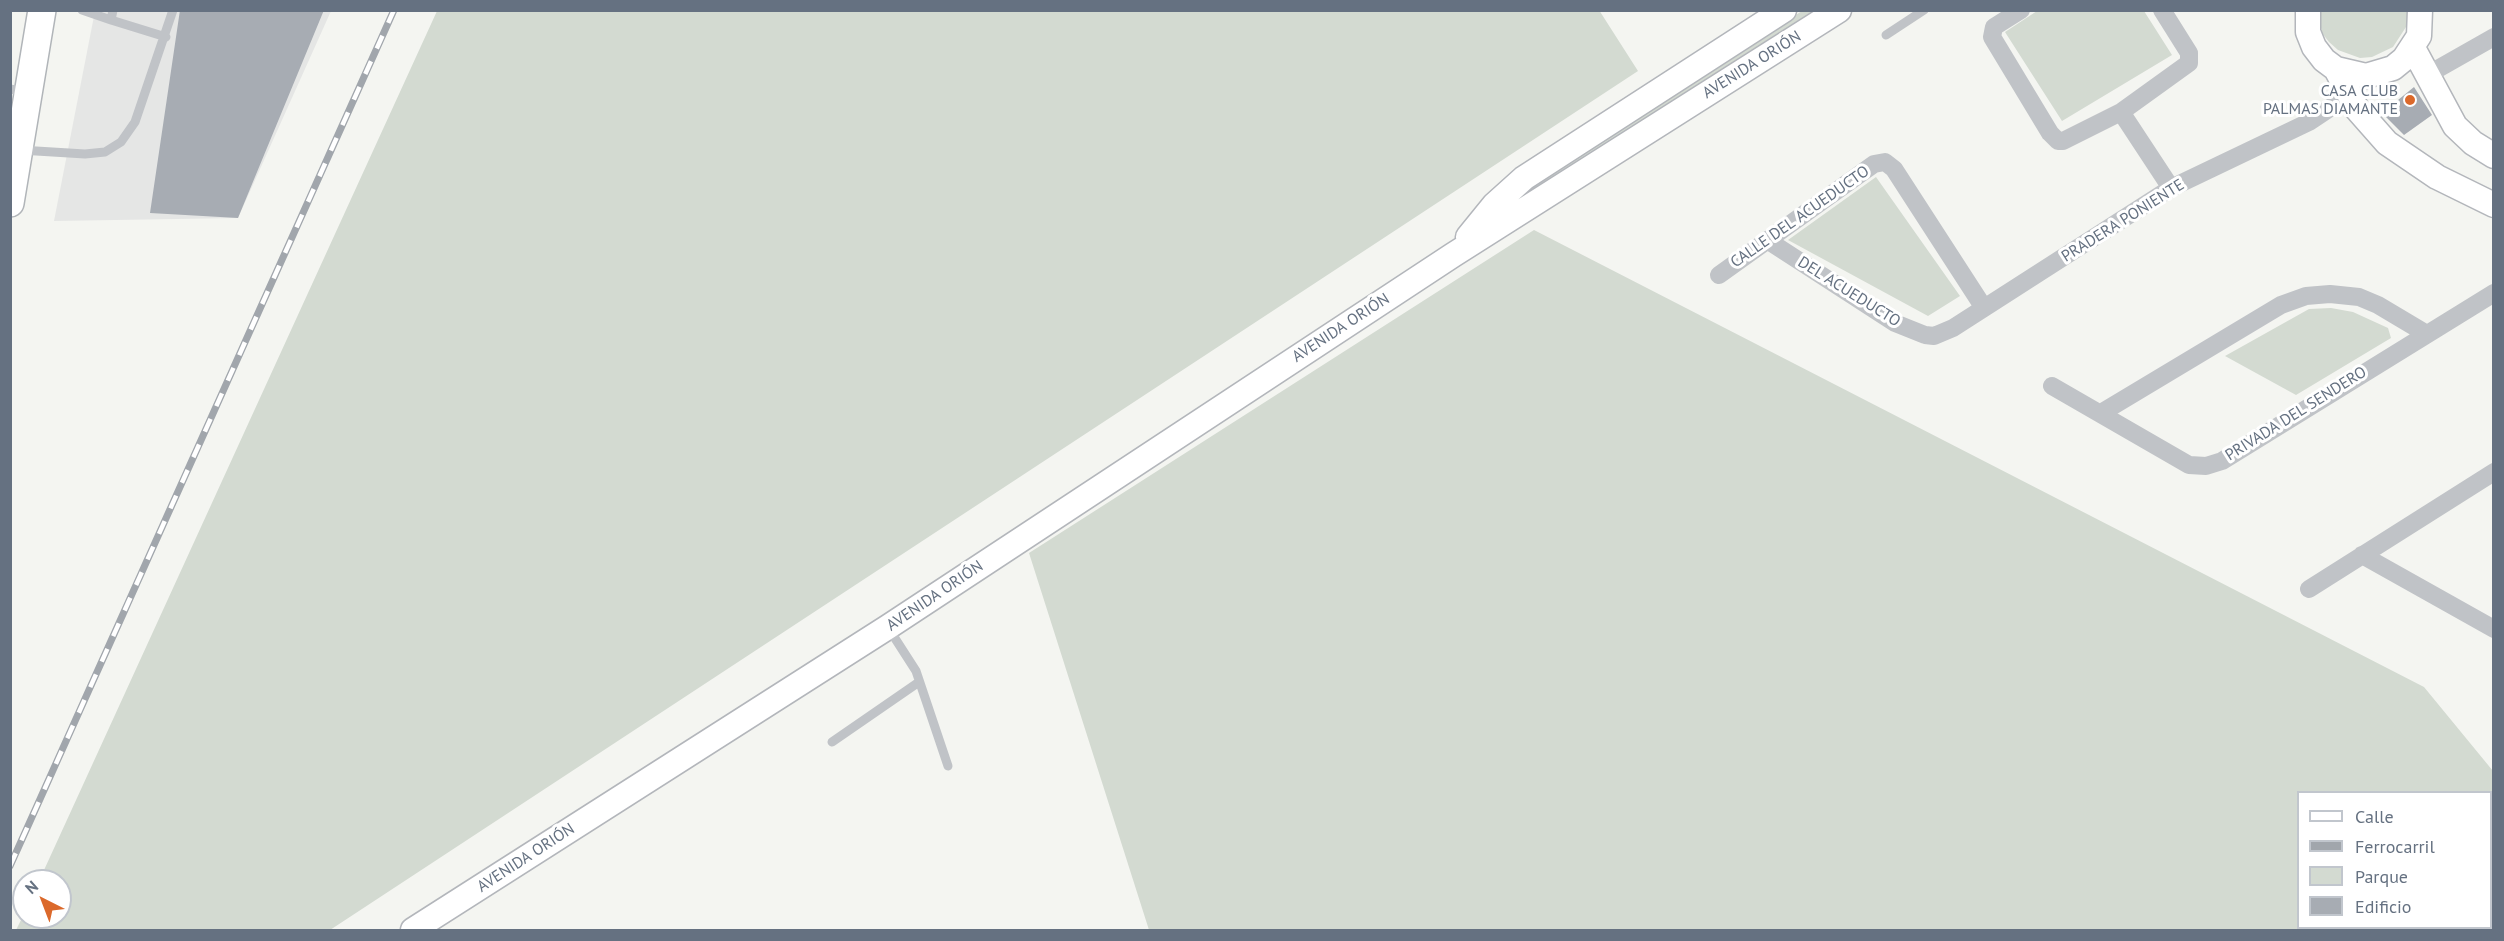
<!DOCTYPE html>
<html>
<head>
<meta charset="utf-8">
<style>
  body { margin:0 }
  #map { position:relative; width:2504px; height:941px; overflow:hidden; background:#f4f5f1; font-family:"PT Sans",sans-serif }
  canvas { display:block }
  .frame { position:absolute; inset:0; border:12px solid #657181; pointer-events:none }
  .legend { position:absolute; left:2297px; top:791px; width:195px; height:138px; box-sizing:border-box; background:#fff; border:2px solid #c1c6cd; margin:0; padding:8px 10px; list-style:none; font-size:18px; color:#657181 }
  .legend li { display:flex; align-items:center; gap:12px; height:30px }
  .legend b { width:30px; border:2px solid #c1c6cd }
  .north { position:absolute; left:12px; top:869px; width:60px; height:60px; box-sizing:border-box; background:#fff; border:2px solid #c1c6cd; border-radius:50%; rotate:318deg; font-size:16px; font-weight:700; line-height:24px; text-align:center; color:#657181 }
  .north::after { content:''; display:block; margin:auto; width:21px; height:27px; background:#db692b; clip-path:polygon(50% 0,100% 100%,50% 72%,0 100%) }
</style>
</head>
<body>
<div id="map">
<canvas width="2504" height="941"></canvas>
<div class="frame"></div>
<ul class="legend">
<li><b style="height:8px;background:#fff"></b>Calle</li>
<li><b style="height:8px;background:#a1a6ac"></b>Ferrocarril</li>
<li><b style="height:16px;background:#d3dad1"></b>Parque</li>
<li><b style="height:16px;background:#a7acb3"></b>Edificio</li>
</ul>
<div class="north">N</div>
</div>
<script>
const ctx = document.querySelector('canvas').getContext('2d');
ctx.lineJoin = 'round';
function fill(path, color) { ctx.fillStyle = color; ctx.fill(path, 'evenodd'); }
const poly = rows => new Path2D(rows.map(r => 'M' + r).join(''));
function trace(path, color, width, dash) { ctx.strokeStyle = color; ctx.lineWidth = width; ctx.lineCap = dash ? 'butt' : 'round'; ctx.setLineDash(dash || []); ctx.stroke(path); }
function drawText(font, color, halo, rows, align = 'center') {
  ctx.font = font + ' "PT Sans",sans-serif'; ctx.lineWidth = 6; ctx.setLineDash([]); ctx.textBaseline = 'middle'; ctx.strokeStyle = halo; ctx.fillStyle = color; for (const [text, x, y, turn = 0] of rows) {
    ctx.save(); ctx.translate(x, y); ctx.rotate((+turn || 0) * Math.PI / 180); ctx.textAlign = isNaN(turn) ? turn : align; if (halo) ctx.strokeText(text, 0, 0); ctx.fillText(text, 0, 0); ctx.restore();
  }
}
const built = poly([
  [95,11,331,11,238,218,54,221]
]);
const green = poly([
  [1599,10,1638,71,330,930,16,930,24,914,24,917,60,917,60,881,39,881,437,11],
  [1802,11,1830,11,1524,203,1525,191,1548,174],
  [2037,11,2144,11,2172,55,2062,121,2005,32],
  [2318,11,2408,11,2408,16,2406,27,2393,47,2372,57,2360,58,2338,50,2329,42,2322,33],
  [1876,177,1960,296,1928,316,1788,240],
  [1534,230,2424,687,2493,771,2493,930,1149,930,1029,553],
  [2490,792,2490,928,2298,928,2298,792],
  [2331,308,2353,312,2388,328,2391,338,2296,395,2225,356,2309,309]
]);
const building = poly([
  [180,10,324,10,238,218,150,213],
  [2414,87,2432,115,2404,135,2382,113]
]);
const lane = poly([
  [82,10,111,20,113,10],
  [111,20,166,37],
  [1886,35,1924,10],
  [10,89,27,92],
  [20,150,85,154,105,152,121,142,135,122,173,10],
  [889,629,916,671,948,766],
  [832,742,919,682]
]);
const street = poly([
  [2021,10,1994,27,1992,37,2050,133,2058,141,2063,141,2121,112,2189,63,2189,53,2162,10],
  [2427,75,2494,37],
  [2121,112,2171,188],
  [1767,240,1895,323,1925,335,1934,336,1953,328,2171,188,2309,122,2348,96],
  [1719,275,1874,164,1885,162,1894,169,1984,308],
  [2052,386,2189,465,2206,466,2222,461,2494,293],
  [2101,413,2281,305,2306,296,2330,294,2359,297,2378,305,2425,333],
  [2362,555,2494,629],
  [2309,589,2494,472]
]);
const secondary = poly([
  [2308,10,2308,32,2314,47,2324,60,2336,69,2366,76,2393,68,2404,59,2419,36,2420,10],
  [2413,48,2455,126,2473,143,2494,156],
  [2336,69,2357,109,2387,143,2437,177,2494,205],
  [1468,237,1494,205,1524,178,1784,10],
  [413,930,888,627,1453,255,1839,10]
]);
const primary = poly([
  [10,203,42,10]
]);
const rail = poly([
  [10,866,394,10]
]);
const markers = [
  [2410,100,6,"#db692b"]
];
const streetNames = [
  ["AVENIDA ORIÓN",1752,65,-32],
  ["CALLE DEL ACUEDUCTO",1800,217,-35],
  ["PRADERA PONIENTE",2123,221,-32],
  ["DEL ACUEDUCTO",1849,292,32],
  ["AVENIDA ORIÓN",1341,328,-33],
  ["PRIVADA DEL SENDERO",2296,414,-32],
  ["AVENIDA ORIÓN",935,596,-34],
  ["AVENIDA ORIÓN",526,858,-33]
];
const poiNames = [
  ["CASA CLUB",2398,91],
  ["PALMAS DIAMANTE",2398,109]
];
fill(built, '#e5e6e5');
fill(green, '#d3dad1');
fill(building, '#a7acb3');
trace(secondary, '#b3b6bb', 27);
trace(primary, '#b1b5b9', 30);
trace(lane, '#c0c3c7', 9);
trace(street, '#c0c3c7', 18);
trace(secondary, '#fff', 24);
trace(primary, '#fff', 27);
trace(rail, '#a1a6ac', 7);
trace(rail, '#fff', 4.5, [14]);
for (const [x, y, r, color] of markers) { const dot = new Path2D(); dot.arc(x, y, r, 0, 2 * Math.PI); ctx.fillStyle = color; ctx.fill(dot); trace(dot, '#fff', 2); }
drawText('16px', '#657181', '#fff', streetNames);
drawText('16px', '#657181', '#fff', poiNames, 'right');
</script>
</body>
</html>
